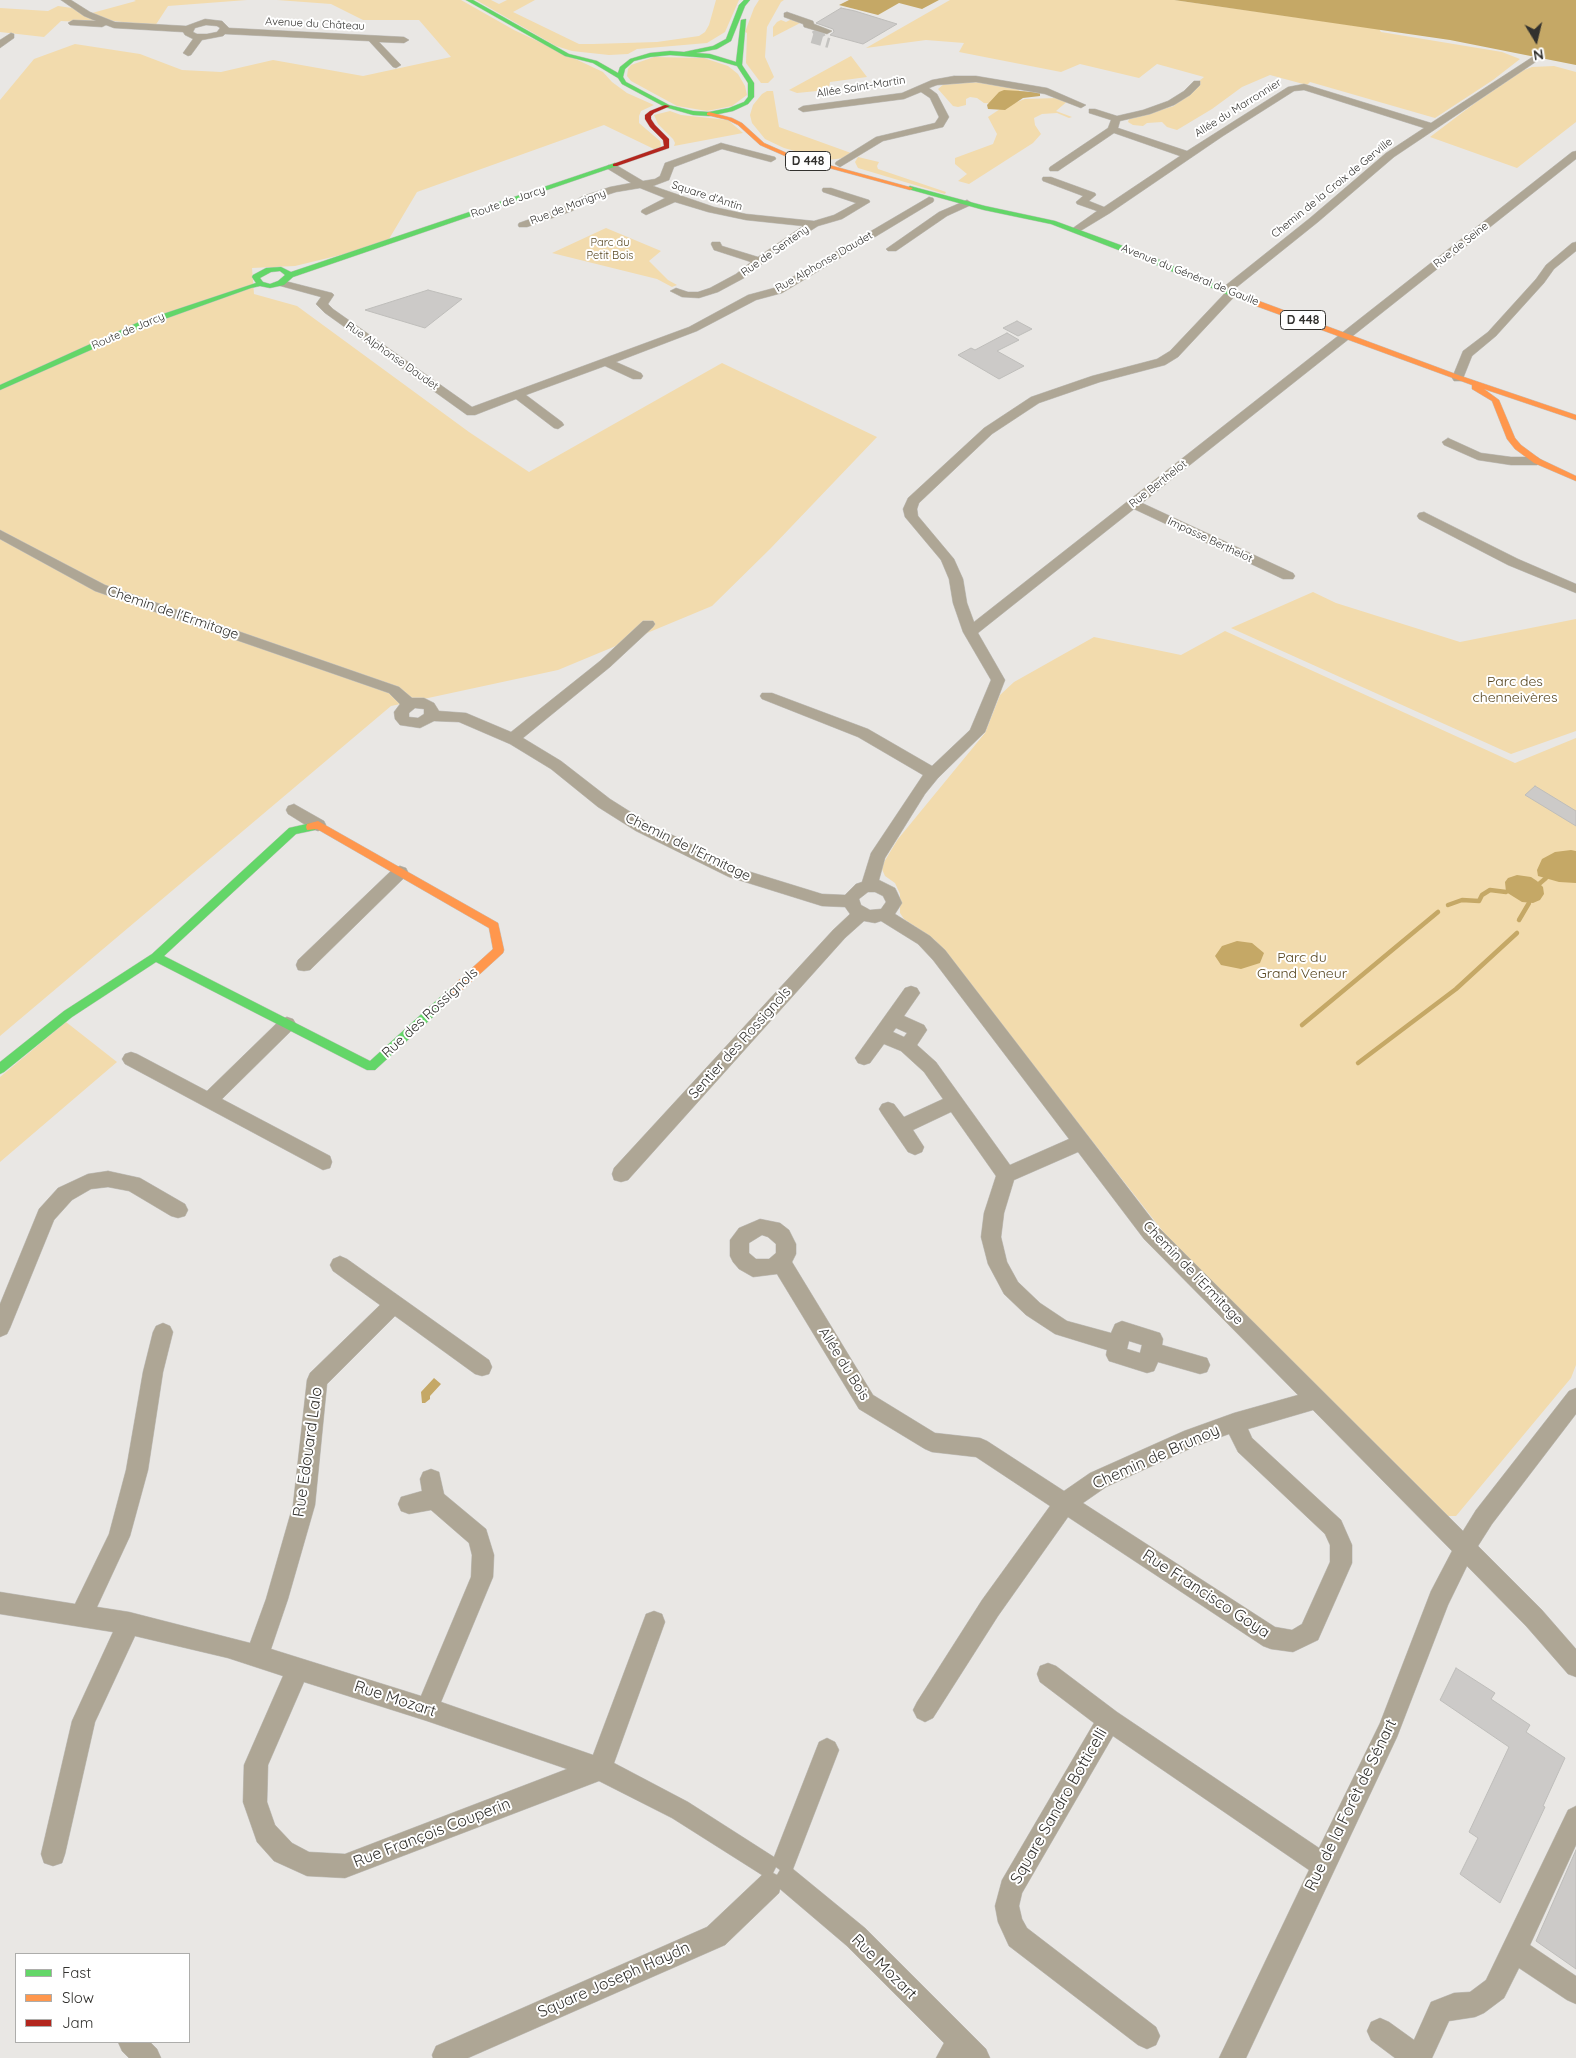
<!DOCTYPE html>
<html>
<head>
<meta charset="utf-8">
<style>
  body { margin:0 }
  #map { position:relative; width:1576px; height:2058px; overflow:hidden; background:#e9e7e4; font-family:Quicksand,sans-serif }
  canvas { display:block }
  .legend { position:absolute; left:15px; top:1953px; width:175px; height:90px; box-sizing:border-box; background:#fff; border:1px solid #adadab; margin:0; padding:6px 9px; list-style:none; font-size:15px; color:#32312e }
  .legend li { display:flex; align-items:center; gap:10px; height:25px }
  .legend b { width:25px; border:1px solid #adadab }
  .north { position:absolute; left:1511px; top:15px; width:50px; height:50px; -webkit-text-stroke:4px #fff; paint-order:stroke; rotate:171deg; font-size:14px; font-weight:700; line-height:20px; text-align:center; color:#32312e }
  .north::after { content:''; display:block; margin:auto; width:18px; height:22px; background:#32312e; clip-path:polygon(50% 0,100% 100%,50% 72%,0 100%) }
</style>
</head>
<body>
<div id="map">
<canvas width="1576" height="2058"></canvas>
<ul class="legend">
<li><b style="height:6px;background:#63d668"></b>Fast</li>
<li><b style="height:6px;background:#ff974d"></b>Slow</li>
<li><b style="height:6px;background:#b3261e"></b>Jam</li>
</ul>
<div class="north">N</div>
</div>
<script>
const ctx = document.querySelector('canvas').getContext('2d');
ctx.lineJoin = 'round';
function fill(path, color) { ctx.fillStyle = color; ctx.fill(path, 'evenodd'); }
const poly = rows => new Path2D(rows.map(r => 'M' + r).join(''));
function trace(path, color, width, dash) { ctx.strokeStyle = color; ctx.lineWidth = width; ctx.lineCap = dash ? 'butt' : 'round'; ctx.setLineDash(dash || []); ctx.stroke(path); }
function drawText(font, color, halo, rows, align = 'center') {
  ctx.font = font + ' Quicksand,sans-serif'; ctx.lineWidth = 4; ctx.setLineDash([]); ctx.textBaseline = 'middle'; ctx.strokeStyle = halo; ctx.fillStyle = color; for (const [text, x, y, turn = 0] of rows) {
    ctx.save(); ctx.translate(x, y); ctx.rotate((+turn || 0) * Math.PI / 180); ctx.textAlign = isNaN(turn) ? turn : align; if (halo) ctx.strokeText(text, 0, 0); ctx.fillText(text, 0, 0); ctx.restore();
  }
}
const green = poly([
  [134,0,247,0,168,6,155,26,106,20,92,13,136,1],
  [277,0,461,0,514,30,603,72,612,82,627,93,654,105,641,111,639,116,639,123,660,141,661,146,656,150,604,125,417,192,386,244,295,266,252,268,254,294,297,306,469,432,529,472,722,363,877,437,770,549,712,606,558,670,391,706,0,1036,0,100,34,59,75,44,140,54,182,70,221,72,273,60,363,76,451,57,419,20,363,20,331,4],
  [476,0,491,0,499,4,507,0,535,0,513,12,579,44,593,44,657,42,699,36,705,32,709,25,716,0,739,0,725,32,707,43,637,49,628,54,609,55,572,51,556,46],
  [759,0,784,0,781,2,767,27,765,57,774,77,768,83,761,83,746,63,747,33,745,32,754,8],
  [950,0,1174,0,1379,29,1381,32,1502,52,1520,59,1493,80,1435,118,1310,82,1307,85,1270,75,1242,87,1212,109,1177,130,1167,127,1162,122,1147,123,1143,126,1133,125,1128,122,1129,119,1174,106,1184,93,1204,77,1157,64,1139,78,1080,64,1061,72,959,52,964,43,926,40,866,48],
  [58,6,72,8,100,23,61,21,44,37,0,32,0,8,48,11],
  [794,18,804,21,773,37,773,27,777,22,781,20,786,22],
  [851,56,867,77,830,82,829,87,817,91,797,93,789,90],
  [654,57,704,58,728,66,738,74,745,86,747,95,732,106,707,111,677,106,631,81,627,76,628,69,631,65],
  [1554,66,1576,72,1576,122,1517,168,1430,137,1475,103,1522,71,1532,67],
  [977,82,1017,88,1020,91,997,104,984,103,977,98,970,97,966,99,966,105,958,107,953,106,938,89,944,84],
  [767,91,773,91,779,127,851,153,844,158,828,160,784,148,765,139,752,123,750,115,753,105,762,94],
  [1058,98,1070,99,1056,111,1072,117,1069,118,1057,113,1042,114,1034,118,1035,125,1041,134,1033,143,969,184,958,181,967,174,955,164,955,158,993,144,997,134,988,117,1003,107,1025,99],
  [670,111,681,115,728,120,743,133,674,146,675,143,673,139,658,124,654,115],
  [858,157,879,162,877,166,878,169,946,192,945,194,858,168,855,162],
  [606,228,661,251,649,261,668,280,677,285,672,287,657,279,552,253],
  [1313,592,1336,603,1460,642,1576,619,1576,731,1511,754,1231,628],
  [1225,631,1515,763,1576,738,1576,1365,1571,1378,1456,1516,1446,1516,1172,1243,935,940,904,919,900,913,900,894,895,883,885,876,881,867,898,839,985,733,1000,695,1014,682,1094,637,1181,655],
  [66,1022,117,1062,0,1162,0,1077]
]);
const water = poly([
  [849,0,939,0,922,9,899,3,878,15,839,5],
  [1174,0,1576,0,1576,65,1450,40],
  [1004,90,1035,92,1040,93,1040,96,1023,98,1005,110,988,109,987,105,999,92],
  [1571,850,1576,851,1576,883,1559,882,1538,876,1537,870,1542,859,1555,852],
  [1517,875,1531,877,1537,881,1543,887,1544,894,1540,900,1533,903,1522,902,1506,892,1505,882,1508,878],
  [1237,941,1252,943,1264,953,1260,963,1241,969,1221,965,1215,956,1222,946],
  [434,1378,441,1384,430,1396,430,1399,425,1403,422,1403,421,1392]
]);
const stream = poly([
  [1539,884,1546,878],
  [1448,905,1462,900,1479,901,1482,895,1490,890,1506,892],
  [1519,920,1529,903],
  [1302,1025,1438,912],
  [1358,1063,1456,989,1517,933]
]);
const building = poly([
  [841,8,855,11,897,24,863,44,830,35,834,32,833,29,816,23,841,8],
  [428,290,462,299,425,328,365,310,428,290],
  [1017,321,1032,329,1018,336,1003,328,1017,321],
  [1007,333,1019,340,997,351,1024,366,999,379,958,355,971,348,975,350,1007,333],
  [1535,786,1576,811,1576,826,1525,795,1535,786],
  [1456,1668,1495,1693,1491,1699,1530,1725,1526,1732,1565,1758,1543,1806,1545,1807,1500,1903,1460,1874,1478,1838,1469,1832,1509,1747,1440,1700,1456,1668],
  [1576,1850,1576,1969,1536,1941,1576,1850]
]);
const streetTunnel = poly([
  [823,31,811,38,829,43]
]);
const street = poly([
  [61,0,71,0,90,12,115,22,186,26,205,19,222,21,229,28,404,37,409,40,404,43,379,42,401,65,396,68,393,67,369,41,225,34,223,36,202,40,191,55,188,56,183,53,193,39,185,35,183,32,114,28,106,25,102,27,70,25,68,23,73,20,96,21,84,16,61,0],
  [206,25,217,26,220,28,217,32,207,34,197,34,193,32,195,28,206,25],
  [787,12,813,21,814,24,832,31,827,34,804,27,803,24,784,17,784,13,787,12],
  [11,33,14,34,14,38,0,48,0,40,11,33],
  [1534,56,1537,57,1537,61,1394,157,1318,222,1232,291,1237,294,1235,296,1178,357,1165,365,1100,382,1039,403,992,434,919,503,917,509,918,516,954,559,963,579,967,603,974,622,1572,152,1576,151,1576,159,1142,503,1293,573,1295,576,1293,579,1283,579,1134,509,978,633,1005,680,985,732,938,778,925,794,885,858,879,880,895,888,897,892,902,903,895,914,930,936,945,950,1158,1227,1463,1531,1476,1510,1569,1391,1576,1388,1576,1414,1492,1524,1478,1546,1542,1610,1576,1649,1576,1677,1568,1674,1526,1626,1467,1566,1448,1605,1397,1737,1246,2058,1219,2058,1309,1870,1113,1736,1022,1893,1019,1906,1022,1919,1027,1928,1156,2027,1160,2036,1156,2045,1147,2049,1138,2045,1009,1946,998,1922,995,1906,1002,1880,1094,1723,1040,1682,1037,1674,1040,1666,1048,1663,1056,1666,1117,1712,1319,1848,1380,1723,1431,1591,1452,1551,1313,1410,1248,1429,1252,1438,1341,1520,1352,1545,1352,1563,1318,1640,1293,1652,1271,1649,1263,1646,1068,1517,998,1616,933,1718,925,1722,917,1718,913,1710,917,1702,982,1600,1050,1506,976,1457,932,1452,925,1449,859,1409,777,1274,753,1277,739,1269,733,1262,730,1256,730,1240,739,1228,760,1219,780,1223,789,1230,796,1244,796,1254,792,1262,873,1395,935,1433,980,1438,987,1441,1064,1491,1090,1473,1184,1431,1234,1413,1298,1395,1144,1239,1078,1152,1014,1180,1004,1213,1001,1237,1007,1262,1018,1282,1040,1303,1067,1321,1111,1333,1115,1324,1122,1321,1160,1333,1163,1339,1162,1345,1207,1358,1210,1365,1207,1372,1200,1374,1158,1362,1154,1371,1147,1373,1109,1361,1106,1355,1107,1350,1055,1334,1026,1315,1004,1294,988,1264,981,1237,984,1213,996,1176,951,1112,913,1130,924,1147,922,1152,915,1155,908,1152,882,1114,879,1109,882,1104,888,1102,894,1104,904,1117,943,1099,924,1072,901,1051,884,1044,870,1063,864,1065,858,1063,855,1058,905,988,911,986,917,988,920,993,904,1016,924,1025,927,1030,917,1045,936,1062,1010,1165,1069,1139,933,960,918,944,881,921,875,923,864,921,845,938,628,1180,621,1182,614,1180,612,1174,614,1168,833,930,850,914,845,907,822,906,729,877,636,831,598,807,551,769,510,744,459,722,434,721,420,728,400,725,395,719,394,712,400,704,389,693,95,591,0,539,0,530,105,585,399,687,412,698,424,698,434,703,439,711,466,713,511,732,600,661,643,621,653,621,655,624,653,627,610,667,523,738,561,761,610,799,648,823,741,869,822,894,845,895,856,884,862,882,871,853,923,775,858,737,762,699,760,696,762,693,772,693,868,729,932,766,970,730,991,680,963,632,953,603,949,579,941,560,905,517,903,509,908,498,984,428,1031,397,1092,376,1157,359,1170,351,1224,294,1219,291,1221,289,1310,218,1386,153,1424,128,1304,90,1294,91,1223,136,1110,213,1077,233,1072,230,1073,228,1097,211,1077,204,1076,202,1083,196,1043,181,1042,179,1043,177,1051,177,1095,193,1096,195,1089,201,1104,207,1180,156,1114,133,1058,171,1050,171,1049,169,1050,167,1108,128,1111,120,1089,113,1089,109,1095,109,1117,116,1143,110,1168,101,1184,91,1194,81,1200,81,1200,85,1190,95,1174,105,1150,114,1120,121,1118,128,1187,151,1288,87,1304,84,1431,123,1534,56],
  [415,708,424,709,424,714,418,718,409,717,409,713,415,708],
  [868,892,875,892,883,896,886,902,881,909,870,910,861,905,859,899,868,892],
  [896,1028,907,1033,904,1037,893,1032,896,1028],
  [762,1235,768,1237,776,1244,776,1253,769,1259,756,1259,749,1253,749,1243,762,1235],
  [1129,1341,1142,1345,1140,1353,1127,1349,1129,1341],
  [1229,1434,1238,1452,1325,1534,1330,1545,1330,1562,1302,1624,1292,1630,1275,1627,1083,1503,1106,1487,1196,1446,1229,1434],
  [954,76,976,76,1047,88,1086,105,1081,108,1045,94,976,82,937,85,929,88,937,94,949,117,943,127,883,141,840,167,835,164,836,162,876,137,935,123,939,117,930,98,921,92,904,99,803,112,798,109,803,106,902,93,932,80,954,76],
  [721,143,775,157,776,159,771,162,722,149,674,167,669,180,653,186,714,207,746,214,814,221,834,215,856,203,823,192,822,190,823,188,831,188,869,200,870,202,842,219,818,226,780,250,744,278,718,292,699,298,682,297,670,291,676,288,688,292,698,292,710,288,736,274,751,262,714,250,711,244,712,242,720,242,722,246,758,257,803,226,746,220,708,212,675,202,646,215,641,212,642,210,665,198,640,188,616,192,591,200,572,211,527,227,519,227,518,225,519,223,564,207,583,196,610,187,631,183,608,169,607,167,608,165,616,165,643,181,655,179,660,176,665,163,721,143],
  [929,197,933,198,934,200,933,202,782,293,756,300,697,331,616,362,641,373,643,376,641,379,633,379,605,366,526,395,562,422,564,425,558,429,554,428,516,399,475,415,467,415,325,313,316,304,321,297,277,285,275,283,281,280,332,293,334,295,328,304,333,309,472,407,689,327,748,295,774,288,929,197],
  [967,200,972,203,971,205,947,216,896,251,888,251,886,249,939,212,967,200],
  [1576,242,1576,251,1554,269,1544,283,1496,336,1472,356,1462,381,1454,381,1452,378,1463,351,1488,332,1536,279,1546,265,1572,243,1576,242],
  [1448,438,1481,453,1511,457,1537,457,1543,461,1537,465,1511,465,1478,460,1444,445,1442,442,1448,438],
  [1424,512,1518,559,1576,584,1576,593,1508,565,1419,519,1417,516,1419,513,1424,512],
  [294,804,324,821,326,825,324,829,318,831,312,829,288,814,286,810,288,806,294,804],
  [400,866,406,868,408,872,406,876,310,970,304,971,298,970,296,965,298,960,394,868,400,866],
  [287,1017,293,1019,296,1024,293,1029,222,1099,330,1156,332,1162,330,1168,323,1170,125,1064,122,1059,125,1054,131,1052,137,1054,207,1091,281,1019,287,1017],
  [108,1171,140,1178,185,1204,188,1210,185,1216,178,1218,171,1216,129,1191,108,1187,91,1189,72,1200,54,1220,10,1328,7,1334,0,1337,0,1304,39,1209,58,1188,88,1174,108,1171],
  [340,1256,347,1259,489,1360,492,1367,489,1374,482,1376,475,1374,395,1316,327,1384,315,1505,288,1599,271,1649,421,1696,471,1577,472,1555,469,1543,431,1510,409,1514,401,1511,398,1504,401,1497,422,1491,420,1479,423,1472,431,1469,439,1472,444,1494,486,1529,494,1555,493,1577,441,1702,593,1755,646,1614,654,1611,662,1614,665,1622,614,1763,688,1802,774,1857,819,1742,827,1738,835,1742,839,1750,793,1869,865,1928,986,2049,990,2058,936,2058,944,2043,847,1946,780,1889,779,1893,725,1945,468,2058,433,2058,432,2055,436,2046,707,1927,762,1875,672,1818,599,1781,345,1878,307,1876,274,1861,257,1842,243,1802,244,1765,283,1676,228,1658,135,1636,95,1722,65,1854,62,1863,53,1866,44,1863,41,1854,72,1721,113,1632,0,1614,0,1592,75,1604,109,1534,126,1470,143,1372,153,1332,156,1326,163,1323,170,1326,173,1332,163,1372,148,1470,130,1536,97,1607,129,1612,250,1643,266,1599,293,1505,307,1380,310,1373,380,1305,333,1271,330,1265,333,1259,340,1256],
  [304,1682,427,1721,567,1769,345,1854,309,1852,292,1843,275,1825,267,1802,268,1765,304,1682],
  [776,1867,780,1870,777,1875,773,1873,776,1867],
  [1576,1806,1576,1845,1530,1945,1576,1976,1576,2004,1567,2000,1519,1968,1504,1998,1484,2013,1475,2017,1449,2021,1432,2058,1395,2058,1371,2040,1367,2031,1371,2022,1380,2018,1389,2022,1414,2040,1431,2002,1454,1993,1470,1992,1486,1980,1568,1810,1576,1806],
  [118,2042,150,2042,157,2049,161,2058,129,2058,122,2051,118,2042]
]);
const fast = poly([
  [466,0,473,0,569,54,597,61,618,73,620,67,630,59,650,53,670,51,684,52,713,46,726,39,739,5,744,0,750,0,745,6,731,41,717,49,696,53,710,54,736,62,741,20,746,19,742,65,754,83,754,97,748,104,733,111,709,116,693,115,665,107,622,84,618,78,593,63,565,56,466,0],
  [670,55,709,58,737,66,748,83,748,97,744,102,729,108,709,112,693,111,669,105,626,82,623,77,625,69,634,61,650,57,670,55],
  [615,163,618,165,617,166,293,277,284,285,270,288,260,286,251,288,145,326,0,390,0,385,139,322,256,283,252,277,253,275,266,268,281,267,291,272,615,163],
  [280,271,285,275,278,281,270,284,263,282,260,278,271,272,280,271],
  [910,186,985,206,1055,221,1153,257,1252,300,1245,302,1147,261,1051,224,984,210,908,189,907,188,910,186],
  [311,823,315,824,316,827,315,830,296,834,164,956,370,1061,450,988,458,988,460,991,458,994,375,1070,367,1070,156,962,72,1017,4,1072,0,1074,0,1062,64,1011,152,954,289,828,311,823]
]);
const slow = poly([
  [709,112,732,118,742,123,764,143,789,154,913,188,910,190,785,156,760,145,738,125,728,120,707,115,707,113,709,112],
  [1245,298,1251,298,1461,376,1576,415,1576,420,1484,389,1499,400,1515,438,1521,445,1540,459,1576,476,1576,481,1534,463,1515,449,1507,439,1492,401,1472,389,1472,385,1245,302,1245,298],
  [318,821,498,923,504,950,503,953,458,994,450,994,448,991,450,988,493,949,489,928,317,829,307,830,306,827,307,824,318,821]
]);
const jam = poly([
  [665,105,670,106,654,113,651,116,651,119,655,125,669,139,669,148,617,166,613,166,613,164,664,146,663,140,650,127,645,119,645,115,650,111,665,105]
]);
const farStreetnames = [
  ["Avenue du Château",315,24,3],
  ["Allée Saint-Martin",861,87,-9],
  ["Allée du Marronnier",1238,108,-32],
  ["Chemin de la Croix de Gerville",1332,188,-39],
  ["Square d'Antin",707,196,18],
  ["Route de Jarcy",508,202,-19],
  ["Rue de Marigny",568,207,-21],
  ["Rue de Seine",1461,245,-38],
  ["Rue de Senteny",775,251,-35],
  ["Rue Alphonse Daudet",824,262,-30],
  ["Avenue du Général de Gaulle",1190,275,22],
  ["Route de Jarcy",128,331,-23],
  ["Rue Alphonse Daudet",392,356,35],
  ["Rue Berthelot",1158,484,-38],
  ["Impasse Berthelot",1210,540,25]
];
const farParknames = [
  ["Parc du",610,243],
  ["Petit Bois",610,256]
];
const shields = [
  [808,161,45],
  [1303,320,45]
];
const shieldNames = [
  ["D 448",808,161],
  ["D 448",1303,320]
];
const streetNames = [
  ["Chemin de l'Ermitage",173,613,19],
  ["Chemin de l'Ermitage",688,847,26],
  ["Rue des Rossignols",430,1013,-43],
  ["Sentier des Rossignols",740,1043,-48],
  ["Chemin de l'Ermitage",1193,1273,46],
  ["Allée du Bois",844,1364,58]
];
const parkNames = [
  ["Parc des",1515,682],
  ["chenneivères",1515,698],
  ["Parc du",1302,958],
  ["Grand Veneur",1302,974]
];
const nearStreetnames = [
  ["Rue Edouard Lalo",308,1452,-82],
  ["Chemin de Brunoy",1156,1457,-24],
  ["Rue Francisco Goya",1206,1594,33],
  ["Rue Mozart",395,1699,18],
  ["Rue de la Forêt de Sénart",1351,1805,-64],
  ["Square Sandro Botticelli",1059,1806,-60],
  ["Rue François Couperin",432,1833,-21],
  ["Rue Mozart",884,1967,45],
  ["Square Joseph Haydn",614,1980,-24]
];
fill(green, '#f2dbad');
fill(water, '#c5a866');
trace(stream, '#c5a866', 4.5);
fill(building, '#cccac8');
trace(building, '#bebdba', 1);
trace(streetTunnel, '#c4c3c0', 10, [10, 5]);
trace(street, '#c4c3c0', 1);
trace(fast, '#c4c3c0', 1);
trace(slow, '#c4c3c0', 1);
trace(jam, '#c4c3c0', 1);
fill(street, '#aea695');
fill(fast, '#63d668');
fill(slow, '#ff974d');
fill(jam, '#b3261e');
drawText('11px', '#32312e', '#fff', farStreetnames);
drawText('11px', '#56451f', '#fff', farParknames);
for (const [x, y, w] of shields) { const box = new Path2D(); box.roundRect(x - w / 2, y - 9.5, w, 19, 4); ctx.fillStyle = '#fff'; ctx.fill(box); trace(box, '#32312e', 1); }
drawText('bold 12px', '#32312e', null, shieldNames);
drawText('14px', '#32312e', '#fff', streetNames);
drawText('14px', '#56451f', '#fff', parkNames);
drawText('16px', '#32312e', '#fff', nearStreetnames);
</script>
</body>
</html>
